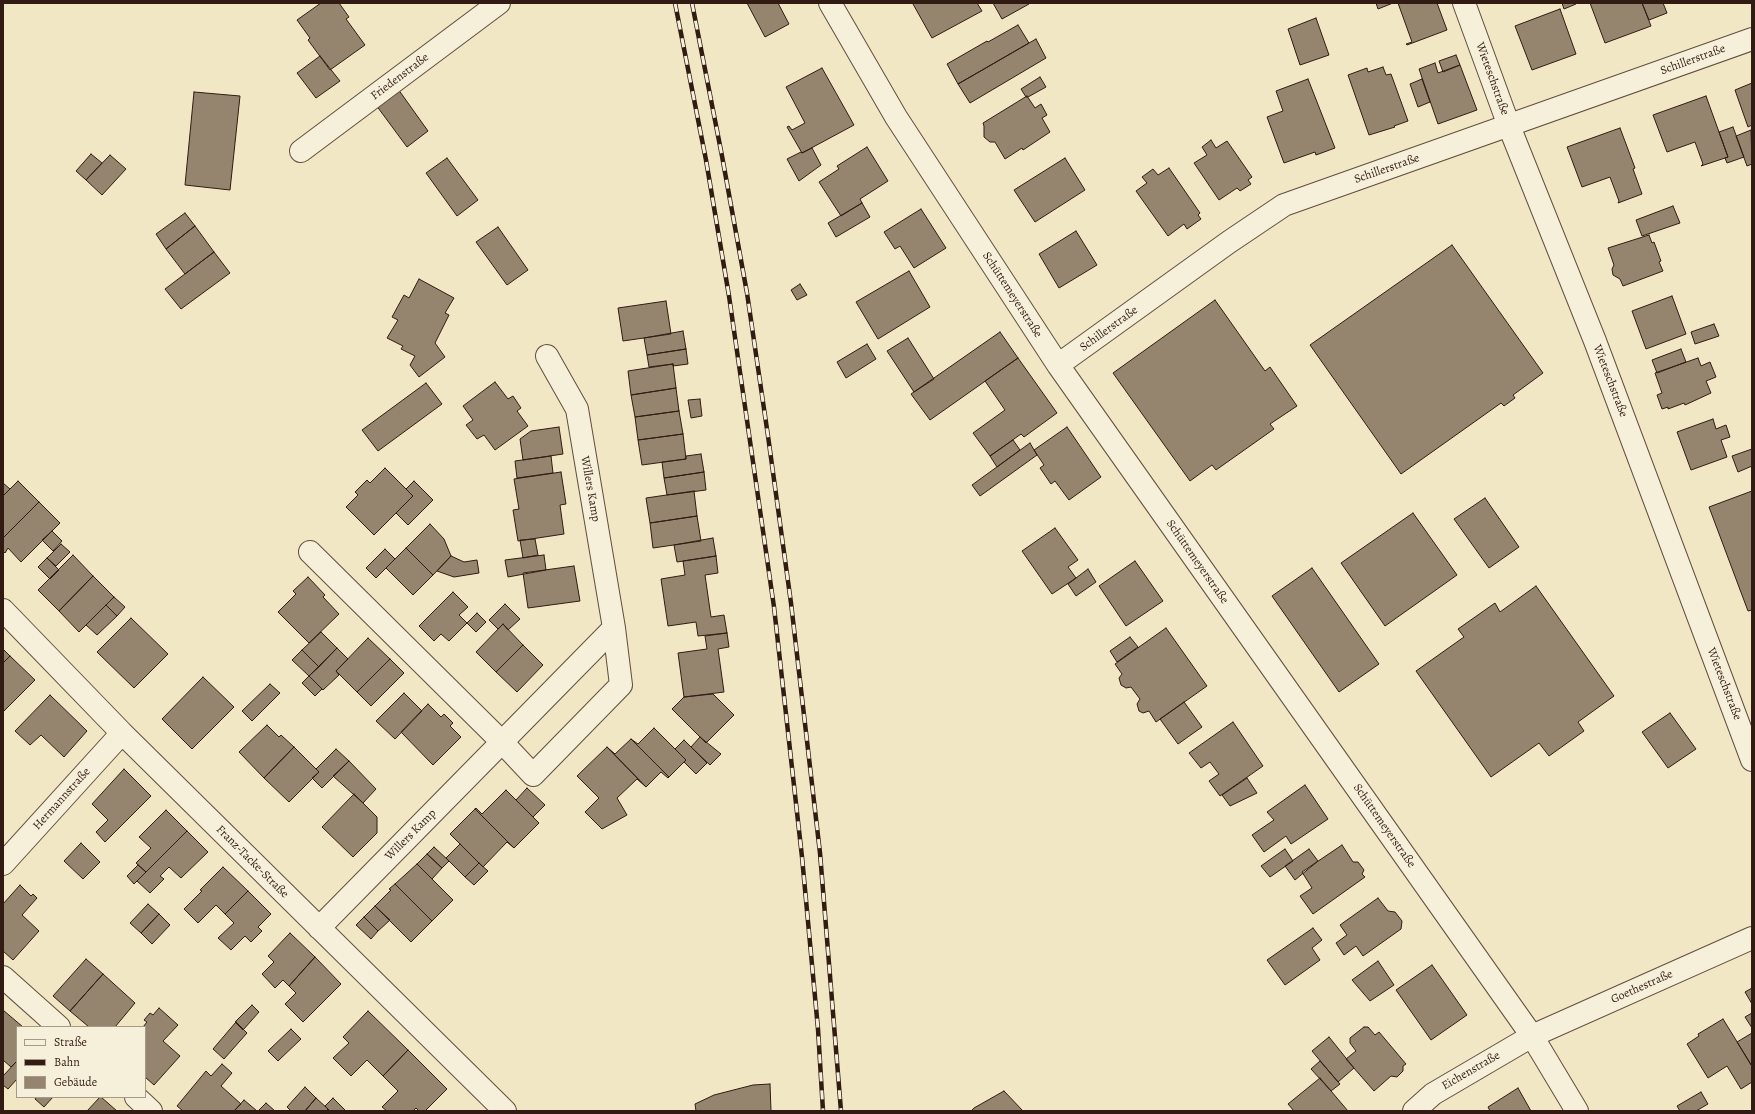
<!DOCTYPE html>
<html>
<head>
<meta charset="utf-8">
<style>
  body { margin:0 }
  #map { position:relative; width:1755px; height:1114px; overflow:hidden; background:#f1e7c5; font-family:Alegreya,serif }
  canvas { display:block }
  .frame { position:absolute; inset:0; border:4px solid #311b12; pointer-events:none }
  .legend { position:absolute; left:16px; top:1026px; width:130px; height:72px; box-sizing:border-box; background:#f6efd9; border:1px solid #a79a89; margin:0; padding:5px 7px; list-style:none; font-size:12px; color:#311b12 }
  .legend li { display:flex; align-items:center; gap:8px; height:20px }
  .legend b { width:20px; border:1px solid #a79a89 }
</style>
</head>
<body>
<div id="map">
<canvas width="1755" height="1114"></canvas>
<div class="frame"></div>
<ul class="legend">
<li><b style="height:5px;background:#f6efd9"></b>Straße</li>
<li><b style="height:5px;background:#311b12"></b>Bahn</li>
<li><b style="height:11px;background:#95856f"></b>Gebäude</li>
</ul>
</div>
<script>
const ctx = document.querySelector('canvas').getContext('2d');
ctx.lineJoin = 'round';
function fill(path, color) { ctx.fillStyle = color; ctx.fill(path, 'evenodd'); }
const poly = rows => new Path2D(rows.map(r => 'M' + r).join(''));
function trace(path, color, width, dash) { ctx.strokeStyle = color; ctx.lineWidth = width; ctx.lineCap = dash ? 'butt' : 'round'; ctx.setLineDash(dash || []); ctx.stroke(path); }
function drawText(font, color, halo, rows, align = 'center') {
  ctx.font = font + ' Alegreya,serif'; ctx.lineWidth = 4; ctx.setLineDash([]); ctx.textBaseline = 'middle'; ctx.strokeStyle = halo; ctx.fillStyle = color; for (const [text, x, y, turn = 0] of rows) {
    ctx.save(); ctx.translate(x, y); ctx.rotate((+turn || 0) * Math.PI / 180); ctx.textAlign = isNaN(turn) ? turn : align; if (halo) ctx.strokeText(text, 0, 0); ctx.fillText(text, 0, 0); ctx.restore();
  }
}
const building = poly([
  [321,3,339,3,349,17,346,19,365,45,330,70,308,40,310,38,297,20,321,3],
  [747,3,778,3,789,24,765,37,747,3],
  [915,3,977,3,982,11,932,38,913,4,915,3],
  [993,3,1029,3,1029,4,1002,19,993,3],
  [1376,3,1393,3,1378,9,1376,3],
  [1398,3,1437,3,1447,30,1407,45,1406,44,1412,42,1398,3],
  [1562,3,1576,3,1576,4,1564,9,1562,3],
  [1590,3,1642,3,1651,26,1605,43,1590,3],
  [1642,3,1663,3,1667,13,1649,20,1642,3],
  [1560,9,1576,54,1532,70,1515,26,1560,9],
  [1316,18,1329,55,1300,65,1288,29,1316,18],
  [1018,25,1029,43,958,84,947,64,987,41,988,42,1018,25],
  [1036,39,1046,58,970,103,958,84,1036,39],
  [1456,55,1460,65,1443,72,1439,61,1456,55],
  [320,56,340,81,316,98,297,73,320,56],
  [1435,63,1438,73,1460,65,1477,110,1438,124,1419,69,1435,63],
  [1383,67,1386,75,1391,74,1408,121,1394,126,1395,127,1369,135,1348,75,1367,68,1368,72,1383,67],
  [822,68,854,125,802,153,787,127,789,126,792,130,805,123,786,87,822,68],
  [1040,77,1046,87,1028,97,1026,97,1021,89,1040,77],
  [1308,79,1335,148,1316,155,1315,152,1284,163,1267,117,1283,111,1276,91,1308,79],
  [1422,79,1430,102,1418,107,1410,84,1422,79],
  [1752,83,1752,125,1748,127,1735,90,1752,83],
  [398,89,428,131,407,147,376,105,398,89],
  [194,92,240,96,230,190,185,185,194,92],
  [1027,96,1035,108,1041,104,1047,115,1042,118,1050,132,1023,150,1022,148,1005,159,995,142,990,142,984,137,984,126,983,123,1027,96],
  [1706,96,1728,157,1701,166,1703,164,1695,142,1667,152,1653,115,1706,96],
  [1733,127,1744,157,1727,163,1725,158,1728,157,1719,132,1733,127],
  [1620,128,1635,168,1633,169,1642,194,1618,203,1619,201,1610,177,1582,187,1567,147,1620,128],
  [1751,130,1752,164,1747,166,1736,136,1751,130],
  [1211,140,1216,148,1227,141,1252,177,1248,180,1251,184,1240,191,1237,188,1219,200,1194,163,1207,155,1202,147,1211,140],
  [867,147,888,181,860,199,862,203,841,216,819,182,839,169,837,166,867,147],
  [812,148,821,165,799,181,787,159,801,152,802,153,812,148],
  [91,154,102,163,86,180,76,171,91,154],
  [110,155,126,169,102,195,86,180,110,155],
  [447,158,478,200,457,216,426,173,447,158],
  [1065,158,1085,190,1035,222,1014,190,1065,158],
  [1169,168,1200,213,1198,215,1201,219,1187,229,1184,224,1168,236,1136,191,1147,183,1142,177,1153,169,1158,175,1169,168],
  [862,203,870,217,836,237,828,223,862,203],
  [1673,206,1680,223,1642,236,1636,220,1673,206],
  [921,209,946,248,914,268,900,246,895,249,884,232,921,209],
  [185,213,195,226,166,249,156,234,185,213],
  [195,226,214,252,185,274,166,249,195,226],
  [498,227,528,270,507,285,476,242,498,227],
  [1076,231,1097,265,1059,288,1039,254,1076,231],
  [1649,235,1652,243,1654,242,1661,261,1659,262,1663,271,1623,286,1620,279,1613,275,1612,269,1614,265,1608,248,1649,235],
  [1452,245,1543,373,1513,395,1515,398,1504,406,1501,403,1401,474,1310,345,1452,245],
  [214,252,230,273,181,309,165,289,214,252],
  [909,271,930,307,878,339,856,302,909,271],
  [419,279,454,298,445,313,449,315,435,343,445,357,419,377,410,365,415,356,401,349,403,346,387,338,398,320,392,317,404,295,409,298,419,279],
  [800,284,807,295,797,300,791,290,800,284],
  [1672,296,1686,334,1646,349,1632,311,1672,296],
  [1215,300,1265,371,1270,367,1297,406,1270,424,1274,429,1216,470,1212,465,1190,481,1113,373,1215,300],
  [666,301,671,334,623,341,618,308,666,301],
  [1714,324,1719,336,1695,344,1691,332,1714,324],
  [683,331,686,349,647,355,644,338,683,331],
  [1000,332,1018,358,930,420,911,394,1000,332],
  [908,338,934,379,914,392,887,351,908,338],
  [867,344,876,359,846,378,837,362,867,344],
  [686,349,688,364,673,366,673,364,649,367,647,355,686,349],
  [1681,349,1686,362,1657,373,1652,360,1681,349],
  [1018,358,1057,413,1024,437,1021,434,990,456,973,433,1005,410,985,381,1018,358],
  [1698,358,1701,366,1710,362,1716,377,1706,381,1711,393,1685,405,1684,403,1668,409,1668,407,1662,409,1657,395,1662,393,1655,373,1698,358],
  [673,364,676,388,631,395,628,371,673,364],
  [495,382,508,399,513,396,521,408,517,411,528,426,495,450,484,435,477,439,466,425,473,420,463,406,495,382],
  [426,383,442,404,378,451,362,430,426,383],
  [676,388,679,411,635,417,631,395,676,388],
  [700,399,702,416,691,418,688,400,700,399],
  [679,411,683,434,638,440,635,417,679,411],
  [1713,419,1716,429,1726,425,1730,437,1721,440,1727,457,1691,470,1677,432,1713,419],
  [559,427,563,454,523,460,520,439,531,431,559,427],
  [1067,427,1101,477,1069,500,1055,481,1051,484,1040,468,1044,465,1034,450,1067,427],
  [683,434,686,459,642,465,638,440,683,434],
  [1013,440,1020,450,997,467,990,456,1013,440],
  [1030,443,1037,455,980,496,972,485,1030,443],
  [1752,449,1752,466,1738,472,1732,456,1752,449],
  [701,454,704,472,664,478,662,462,686,459,686,456,701,454],
  [551,456,553,473,517,478,515,461,551,456],
  [385,468,413,496,374,535,346,507,358,495,355,492,367,480,370,483,385,468],
  [561,472,566,504,560,505,564,534,518,541,513,510,519,509,514,479,561,472],
  [704,472,706,490,667,495,664,478,704,472],
  [18,481,39,502,3,538,3,496,18,481],
  [414,481,433,500,408,525,396,513,413,496,406,489,414,481],
  [3,483,10,489,3,496,3,483],
  [694,491,697,516,650,523,646,498,694,491],
  [1752,491,1752,610,1748,611,1709,507,1752,491],
  [1485,498,1519,547,1489,568,1454,519,1485,498],
  [39,502,60,523,21,562,8,548,5,553,3,551,3,538,39,502],
  [1413,513,1457,575,1385,626,1341,563,1413,513],
  [697,516,701,541,653,548,650,523,697,516],
  [430,524,444,539,451,556,433,575,406,548,430,524],
  [1055,528,1078,560,1068,567,1076,578,1052,594,1022,551,1055,528],
  [52,531,62,541,53,551,42,540,52,531],
  [713,538,716,556,677,562,674,545,713,538],
  [535,539,538,555,523,558,520,540,535,539],
  [61,544,70,552,56,566,47,558,61,544],
  [406,548,433,575,413,595,386,568,406,548],
  [385,549,395,559,376,578,366,568,385,549],
  [73,555,93,576,59,611,38,590,73,555],
  [544,555,546,570,508,577,505,560,544,555],
  [451,556,464,562,477,560,479,573,454,577,437,571,451,556],
  [716,556,718,573,705,575,711,617,724,615,727,633,698,636,696,622,668,626,661,579,685,575,683,561,716,556],
  [47,558,59,570,50,579,38,567,47,558],
  [1135,561,1163,601,1126,626,1099,586,1135,561],
  [574,566,580,601,528,608,523,573,574,566],
  [1312,568,1379,664,1339,692,1272,596,1312,568],
  [1088,569,1096,582,1076,596,1068,584,1088,569],
  [93,576,114,597,79,632,59,611,93,576],
  [308,577,325,595,323,597,339,614,309,643,278,612,296,594,293,591,308,577],
  [1536,586,1614,696,1578,722,1584,731,1549,756,1539,743,1491,777,1416,671,1464,637,1458,629,1495,603,1500,612,1536,586],
  [453,592,468,607,459,615,467,623,449,641,441,634,434,641,419,626,453,592],
  [114,597,125,607,117,616,106,605,114,597],
  [505,604,520,619,508,630,503,624,498,629,489,620,505,604],
  [106,605,117,616,97,635,86,625,106,605],
  [477,613,486,622,476,632,467,623,477,613],
  [131,618,168,654,134,688,97,652,131,618],
  [503,624,523,645,496,672,476,652,503,624],
  [1166,628,1207,686,1156,722,1149,711,1143,713,1139,711,1137,704,1140,699,1131,687,1126,688,1121,685,1119,678,1122,674,1115,664,1166,628],
  [321,632,337,648,319,667,302,650,321,632],
  [727,633,729,647,718,649,724,692,684,697,678,653,707,649,705,636,727,633],
  [1130,637,1138,647,1117,662,1110,651,1130,637],
  [368,638,390,659,357,692,336,671,368,638],
  [523,645,543,665,517,692,496,672,523,645],
  [337,648,348,659,336,671,339,675,323,690,309,676,337,648],
  [3,649,10,656,3,663,3,649],
  [302,650,319,667,309,676,292,660,302,650],
  [10,656,35,680,3,712,3,663,10,656],
  [390,659,404,673,371,706,357,692,390,659],
  [309,676,322,689,315,696,302,683,309,676],
  [203,677,234,707,192,749,162,719,203,677],
  [270,684,280,693,252,721,242,711,270,684],
  [404,693,422,711,395,739,376,721,404,693],
  [713,694,734,715,706,743,672,709,684,697,713,694],
  [50,695,87,731,64,757,41,735,30,745,15,731,50,695],
  [1184,702,1202,727,1178,744,1160,719,1184,702],
  [428,704,441,717,444,714,453,723,450,726,461,737,433,765,401,732,428,704],
  [1670,713,1696,749,1668,768,1642,732,1670,713],
  [1233,722,1263,766,1220,796,1209,781,1219,774,1210,762,1201,768,1189,753,1233,722],
  [267,725,279,737,281,735,294,747,264,778,239,752,267,725],
  [654,728,686,760,669,777,631,739,638,744,654,728],
  [700,737,721,754,710,765,691,747,700,737],
  [631,739,669,777,668,778,661,772,646,787,607,747,615,754,631,739],
  [684,740,707,763,696,774,684,762,686,760,675,749,684,740],
  [294,747,319,772,289,802,264,778,294,747],
  [607,747,646,787,637,779,617,798,627,815,602,829,585,812,599,798,577,776,607,747],
  [336,749,349,761,322,788,312,778,319,772,316,769,336,749],
  [349,761,376,789,363,803,333,776,349,761],
  [124,769,151,796,105,842,96,832,108,820,92,804,124,769],
  [1247,778,1257,793,1230,806,1222,795,1247,778],
  [1305,785,1328,819,1291,844,1286,836,1264,852,1252,835,1274,820,1267,812,1305,785],
  [527,788,545,805,533,817,516,800,527,788],
  [506,790,539,823,514,848,475,809,476,808,482,814,506,790],
  [354,794,377,817,377,833,353,857,322,827,354,794],
  [475,809,514,848,507,842,483,867,450,834,475,809],
  [166,810,187,831,146,872,136,863,151,848,139,837,166,810],
  [187,831,208,852,181,878,169,867,160,876,164,879,150,893,137,881,187,831],
  [81,843,100,862,83,879,64,861,81,843],
  [460,844,479,863,465,877,446,858,460,844],
  [1342,845,1353,862,1358,862,1364,870,1362,874,1365,877,1313,914,1300,896,1312,888,1302,872,1342,845],
  [434,847,449,861,442,868,427,854,434,847],
  [1285,849,1293,861,1270,877,1261,866,1285,849],
  [1309,849,1318,861,1295,880,1285,866,1309,849],
  [427,854,442,868,432,879,417,864,427,854],
  [479,863,488,871,474,885,465,877,479,863],
  [417,864,453,900,432,921,395,884,417,864],
  [138,865,146,872,134,884,127,876,138,865],
  [223,867,248,891,225,914,216,905,198,923,184,909,202,891,200,890,223,867],
  [395,884,432,921,411,942,375,906,391,890,389,889,395,884],
  [20,885,31,896,33,894,37,898,22,915,39,931,13,960,3,951,3,904,20,885],
  [248,891,271,914,258,927,262,931,251,942,245,936,231,950,218,938,234,923,225,914,248,891],
  [1378,898,1388,911,1395,912,1402,921,1401,929,1363,956,1356,946,1344,955,1336,943,1347,935,1340,925,1378,898],
  [148,904,159,914,141,933,130,923,148,904],
  [375,906,390,920,378,931,364,917,375,906],
  [159,914,170,925,152,944,141,933,159,914],
  [364,917,378,931,371,939,356,925,364,917],
  [1313,928,1322,940,1312,948,1320,960,1285,985,1267,960,1313,928],
  [290,933,315,957,289,986,283,980,275,988,262,974,274,962,268,956,290,933],
  [315,957,341,984,303,1022,285,1004,296,993,289,986,315,957],
  [86,959,103,974,70,1011,53,996,86,959],
  [1378,961,1394,985,1370,1001,1352,980,1378,961],
  [1432,965,1467,1015,1431,1040,1396,990,1432,965],
  [103,974,135,1003,115,1027,89,1027,70,1011,103,974],
  [1752,988,1752,1004,1745,992,1752,988],
  [252,1005,259,1012,243,1030,235,1022,252,1005],
  [159,1008,178,1025,163,1041,180,1056,154,1085,145,1077,145,1027,143,1027,147,1022,144,1020,150,1013,153,1015,159,1008],
  [3,1010,23,1027,17,1027,17,1061,11,1067,3,1060,3,1010],
  [368,1011,408,1050,383,1076,367,1060,351,1076,333,1058,349,1043,343,1037,368,1011],
  [1752,1013,1752,1028,1745,1017,1752,1013],
  [1723,1019,1752,1066,1752,1082,1741,1089,1727,1066,1708,1078,1687,1044,1699,1036,1698,1034,1723,1019],
  [236,1022,247,1033,224,1059,213,1049,236,1022],
  [1364,1027,1368,1027,1375,1035,1379,1032,1406,1064,1403,1066,1403,1071,1397,1077,1391,1076,1374,1091,1346,1059,1356,1051,1350,1043,1350,1038,1364,1027],
  [291,1029,301,1039,278,1061,268,1051,291,1029],
  [1752,1033,1752,1064,1751,1065,1737,1042,1752,1033],
  [1329,1037,1354,1068,1338,1082,1312,1051,1329,1037],
  [408,1050,447,1089,425,1111,419,1111,416,1108,413,1111,387,1111,382,1107,398,1091,383,1076,408,1050],
  [17,1061,17,1079,8,1089,3,1085,3,1076,17,1061],
  [1320,1061,1340,1084,1331,1091,1311,1069,1320,1061],
  [222,1064,232,1073,221,1086,241,1104,234,1111,183,1111,177,1106,206,1071,211,1076,222,1064],
  [1320,1078,1331,1091,1348,1111,1294,1111,1288,1104,1320,1078],
  [770,1084,771,1111,696,1111,695,1104,714,1095,753,1085,770,1084],
  [305,1087,316,1098,305,1111,291,1111,287,1107,305,1087],
  [1518,1088,1531,1111,1490,1111,1488,1107,1518,1088],
  [1004,1091,1023,1111,971,1111,974,1108,1004,1091],
  [1701,1092,1708,1104,1696,1111,1680,1111,1677,1106,1701,1092],
  [36,1097,53,1097,44,1107,35,1099,36,1097],
  [100,1097,101,1097,117,1111,87,1111,100,1097],
  [316,1098,328,1109,326,1111,305,1111,316,1098],
  [333,1098,346,1111,330,1111,325,1106,333,1098],
  [244,1100,257,1111,234,1111,244,1100],
  [266,1103,275,1111,258,1111,266,1103]
]);
const minor = poly([
  [830,3,896,117,1058,365,1532,1036,1577,1111],
  [1464,3,1509,126,1595,341,1752,760],
  [301,151,499,3],
  [547,356,577,409,614,628],
  [1058,365,1229,242,1284,205,1752,39],
  [310,552,502,742,319,928],
  [3,610,122,733,505,1111],
  [614,628,621,685,533,775,502,742,614,628],
  [3,864,122,733],
  [3,977,59,1027],
  [136,1097,151,1111],
  [1414,1111,1433,1094,1532,1036,1752,938]
]);
const rail = poly([
  [675,3,706,160,729,296,774,607,802,857,818,1029,823,1111],
  [692,3,722,156,747,293,768,436,791,603,820,853,841,1111]
]);
const streetNames = [
  ["Schillerstraße",1693,60,-20],
  ["Friedenstraße",400,77,-37],
  ["Wieteschstraße",1492,79,70],
  ["Schillerstraße",1387,169,-19],
  ["Schüttemeyerstraße",1012,295,57],
  ["Schillerstraße",1109,329,-36],
  ["Wieteschstraße",1610,381,69],
  ["Willers Kamp",590,489,80],
  ["Schüttemeyerstraße",1197,562,55],
  ["Wieteschstraße",1724,684,69],
  ["Hermannstraße",62,799,-48],
  ["Schüttemeyerstraße",1384,826,55],
  ["Willers Kamp",411,835,-45],
  ["Franz-Tacke-Straße",252,862,45],
  ["Goethestraße",1642,987,-24],
  ["Eichenstraße",1471,1071,-30]
];
fill(building, '#95856f');
trace(building, '#311b12', 1);
trace(minor, '#614e3f', 24);
trace(minor, '#f6efd9', 22);
trace(rail, '#311b12', 4.5);
trace(rail, '#f6efd9', 3, [9]);
drawText('12px', '#311b12', '#f6efd9', streetNames);
</script>
</body>
</html>
